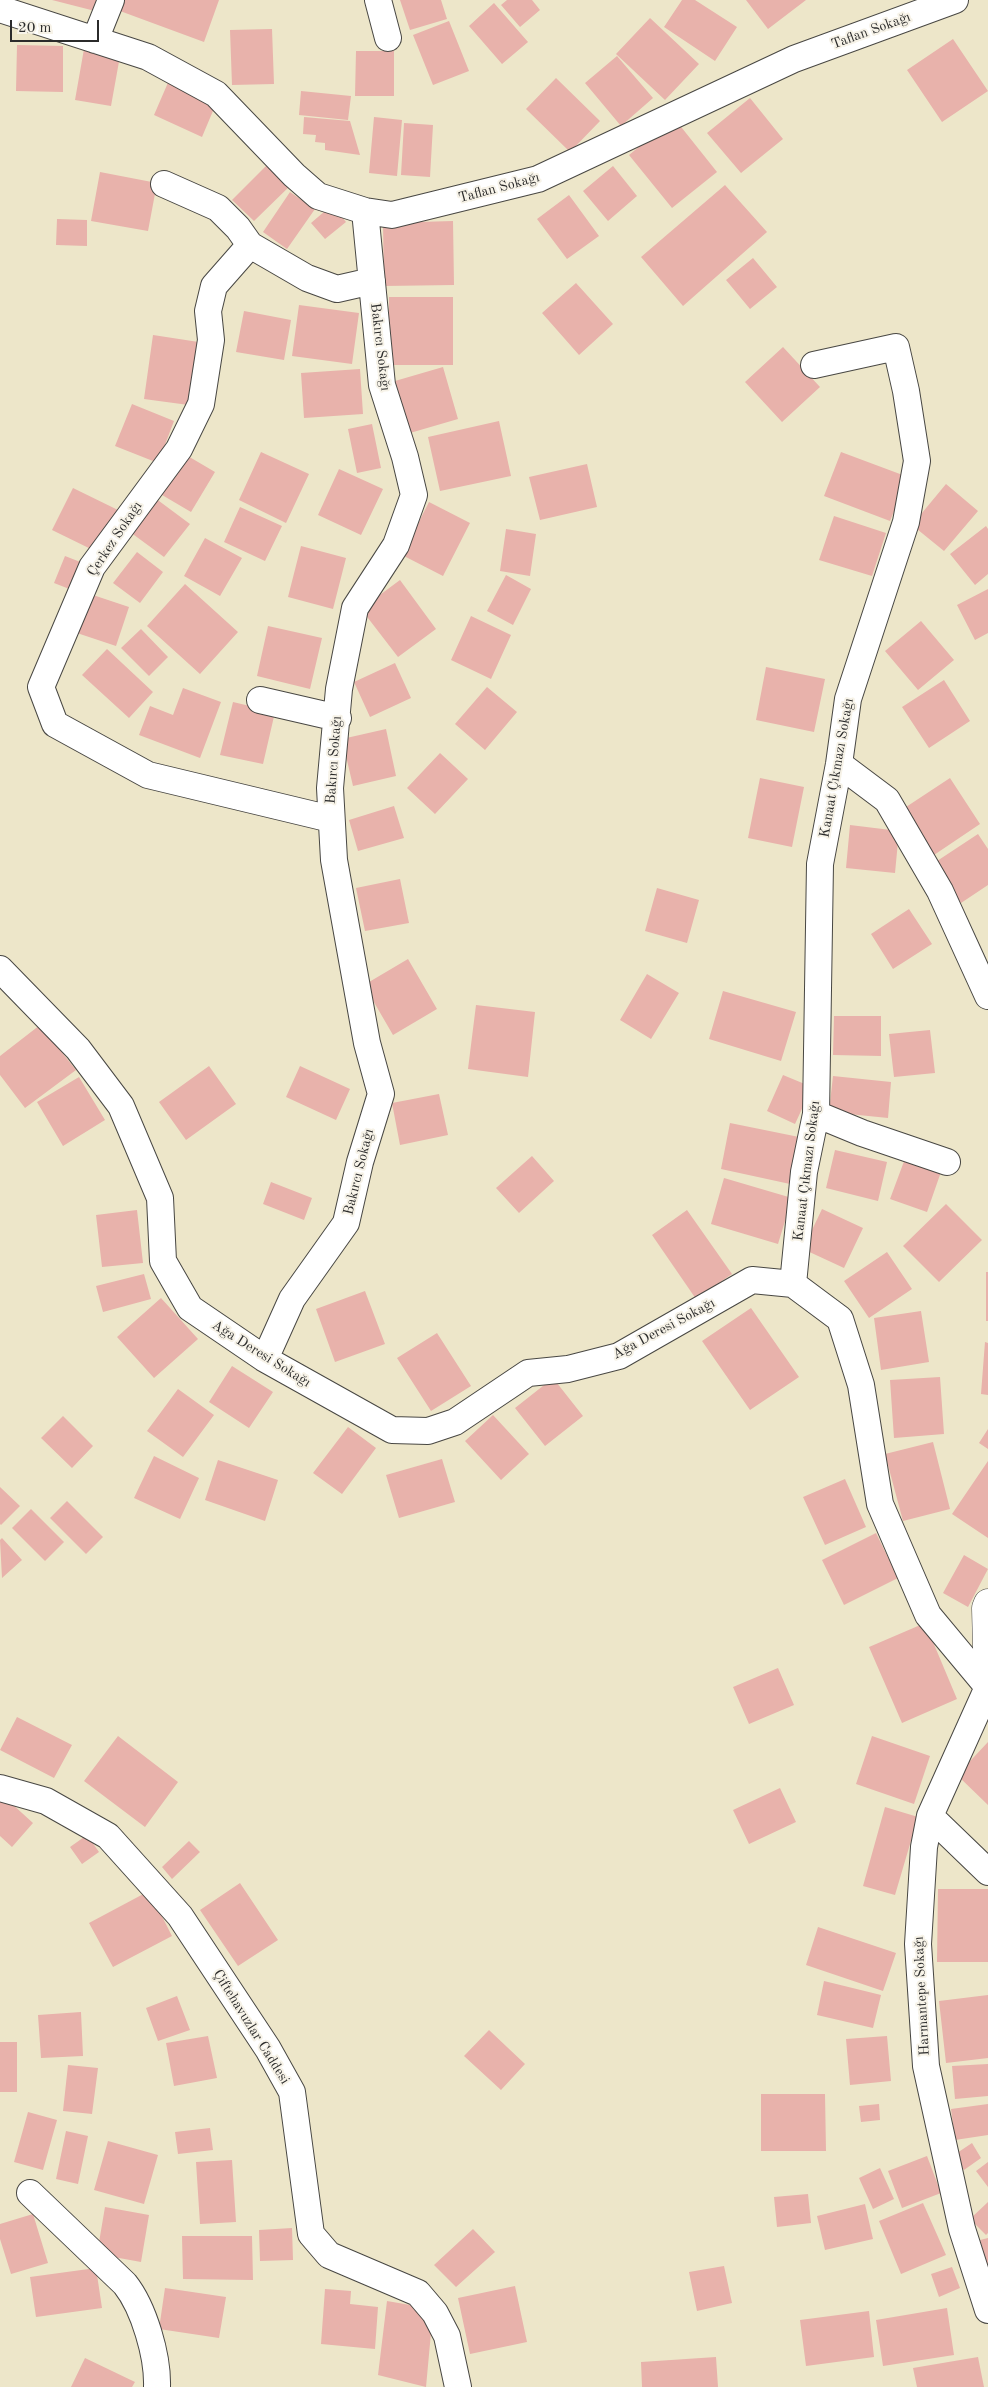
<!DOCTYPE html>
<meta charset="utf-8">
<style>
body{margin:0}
#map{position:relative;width:988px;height:2387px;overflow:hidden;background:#ede6c9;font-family:"Old Standard TT",serif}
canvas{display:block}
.scale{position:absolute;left:10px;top:20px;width:89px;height:22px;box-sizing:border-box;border:2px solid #2b2b2b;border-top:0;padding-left:6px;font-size:15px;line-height:18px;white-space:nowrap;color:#2b2b2b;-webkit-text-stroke:4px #f7f3e8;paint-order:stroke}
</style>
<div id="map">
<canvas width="988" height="2387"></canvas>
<div class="scale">20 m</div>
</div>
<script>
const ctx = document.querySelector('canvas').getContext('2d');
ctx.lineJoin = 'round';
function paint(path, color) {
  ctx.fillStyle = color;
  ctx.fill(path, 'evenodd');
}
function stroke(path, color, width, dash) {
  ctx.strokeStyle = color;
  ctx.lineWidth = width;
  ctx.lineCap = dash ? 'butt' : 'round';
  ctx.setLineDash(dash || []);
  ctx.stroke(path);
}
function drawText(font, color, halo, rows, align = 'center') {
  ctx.font = font + ' "Old Standard TT",serif';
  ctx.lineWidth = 4;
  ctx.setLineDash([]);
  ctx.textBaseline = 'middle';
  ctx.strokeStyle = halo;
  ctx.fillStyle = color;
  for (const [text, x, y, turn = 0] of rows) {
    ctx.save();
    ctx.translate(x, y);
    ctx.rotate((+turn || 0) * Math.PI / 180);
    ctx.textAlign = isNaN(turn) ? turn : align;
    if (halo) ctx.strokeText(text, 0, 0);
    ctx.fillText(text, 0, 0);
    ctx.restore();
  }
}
const building = new Path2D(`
 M 52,0 L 97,0 L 95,11 Z
 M 124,0 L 219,0 L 204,42 L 120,11 Z
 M 400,0 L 441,0 L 447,19 L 410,30 Z
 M 507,0 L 532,0 L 540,10 L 520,27 L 501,5 Z
 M 682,0 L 695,0 L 737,27 L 715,61 L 664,27 Z
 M 746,0 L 806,0 L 768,29 Z
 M 494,3 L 528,42 L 502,64 L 469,26 Z
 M 650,18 L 699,64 L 665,100 L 616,54 Z
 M 449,21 L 469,71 L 433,85 L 413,35 Z
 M 272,29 L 274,84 L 232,85 L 230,30 Z
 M 953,39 L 988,91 L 942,122 L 907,70 Z
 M 17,45 L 63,46 L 63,92 L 16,91 Z
 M 84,49 L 120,56 L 111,106 L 75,100 Z
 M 356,51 L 394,51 L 394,96 L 355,96 Z
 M 617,56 L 653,98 L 621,126 L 585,83 Z
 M 170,78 L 218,99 L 202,137 L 154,115 Z
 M 556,78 L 600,121 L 570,152 L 526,109 Z
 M 301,91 L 351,96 L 348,120 L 299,115 Z
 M 750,98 L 783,139 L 741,173 L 707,133 Z
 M 304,117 L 350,121 L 360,155 L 325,150 L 325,143 L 315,142 L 316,135 L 303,134 Z
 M 374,117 L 402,120 L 397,176 L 369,173 Z
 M 674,118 L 717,172 L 672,208 L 629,155 Z
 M 404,123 L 433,125 L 430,177 L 401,175 Z
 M 271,161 L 293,183 L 254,221 L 232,200 Z
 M 613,166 L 637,196 L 608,221 L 583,191 Z
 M 100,172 L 157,183 L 148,231 L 91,221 Z
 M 725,185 L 767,232 L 683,306 L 641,257 Z
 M 290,192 L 315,209 L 287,249 L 263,232 Z
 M 569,195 L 599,236 L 567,259 L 537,219 Z
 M 332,205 L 346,222 L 325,239 L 311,223 Z
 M 57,219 L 87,220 L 87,246 L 56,245 Z
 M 453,221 L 454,285 L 384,286 L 383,223 Z
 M 753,258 L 777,287 L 750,309 L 726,280 Z
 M 576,283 L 613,324 L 579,355 L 542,313 Z
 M 389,297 L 453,297 L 453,365 L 389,365 Z
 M 299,305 L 359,313 L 352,364 L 292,356 Z
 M 244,311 L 291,320 L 284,360 L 236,352 Z
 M 153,335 L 205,343 L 196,406 L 144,399 Z
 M 783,347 L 820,387 L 782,422 L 745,382 Z
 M 443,367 L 458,419 L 410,433 L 395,381 Z
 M 360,369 L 363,414 L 304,418 L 301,373 Z
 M 132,404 L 174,421 L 158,463 L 115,446 Z
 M 499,421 L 511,476 L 440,491 L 428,437 Z
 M 372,424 L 381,468 L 357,473 L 348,429 Z
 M 181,452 L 215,472 L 191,512 L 157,492 Z
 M 261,452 L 309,474 L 286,523 L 239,500 Z
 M 841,452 L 908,477 L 890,521 L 824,496 Z
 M 587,464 L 597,507 L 540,520 L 529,477 Z
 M 339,469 L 383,489 L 361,535 L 318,515 Z
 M 946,484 L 978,511 L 944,551 L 912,525 Z
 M 73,488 L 120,511 L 99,553 L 52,530 Z
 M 155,498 L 190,524 L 164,557 L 130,532 Z
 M 429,502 L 470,523 L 443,576 L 402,555 Z
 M 240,507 L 282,526 L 265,561 L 224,542 Z
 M 834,516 L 886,533 L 872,576 L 819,560 Z
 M 986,526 L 988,529 L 988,574 L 975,585 L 950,554 Z
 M 506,529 L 536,534 L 530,576 L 500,571 Z
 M 205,538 L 242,558 L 220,596 L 184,576 Z
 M 301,546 L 346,558 L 333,609 L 288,597 Z
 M 137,552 L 163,572 L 140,603 L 113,583 Z
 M 65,556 L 88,565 L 77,592 L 54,583 Z
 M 506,575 L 531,589 L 513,625 L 487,611 Z
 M 400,580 L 436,629 L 398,657 L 361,609 Z
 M 185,584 L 238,632 L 200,674 L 147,626 Z
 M 988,589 L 988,633 L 975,640 L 957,605 Z
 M 87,593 L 129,607 L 116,646 L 74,632 Z
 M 471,616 L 511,635 L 491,679 L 451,660 Z
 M 921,621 L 954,660 L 918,690 L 885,651 Z
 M 268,626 L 322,638 L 310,689 L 257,676 Z
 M 141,629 L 168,657 L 149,676 L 121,648 Z
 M 107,649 L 153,692 L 129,718 L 82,675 Z
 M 395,663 L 411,698 L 370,717 L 354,682 Z
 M 766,667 L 825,679 L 814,732 L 756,720 Z
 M 944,680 L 970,721 L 929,748 L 902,707 Z
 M 487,687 L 517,712 L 485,750 L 455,724 Z
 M 183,688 L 221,702 L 200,758 L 139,735 L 150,706 L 173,715 Z
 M 233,702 L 275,712 L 263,764 L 220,755 Z
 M 386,729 L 396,776 L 353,786 L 342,739 Z
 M 440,753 L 468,779 L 435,814 L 407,788 Z
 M 760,778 L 804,787 L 792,847 L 748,838 Z
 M 950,778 L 980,824 L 934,855 L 903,809 Z
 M 394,806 L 404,838 L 358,851 L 349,820 Z
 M 850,825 L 899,831 L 895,873 L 846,868 Z
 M 978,834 L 988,849 L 988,885 L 961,903 L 934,863 Z
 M 400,879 L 409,923 L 365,931 L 356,888 Z
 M 657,888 L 699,900 L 687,943 L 645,931 Z
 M 909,909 L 932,944 L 893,969 L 871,934 Z
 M 408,959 L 437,1009 L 393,1035 L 364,985 Z
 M 647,974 L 679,993 L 651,1039 L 620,1020 Z
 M 723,991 L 796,1012 L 781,1061 L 709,1039 Z
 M 476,1005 L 535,1012 L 528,1077 L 468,1069 Z
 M 834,1016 L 881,1016 L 881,1056 L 833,1055 Z
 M 40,1025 L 76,1070 L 25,1108 L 0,1075 L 0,1056 Z
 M 930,1030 L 935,1073 L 894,1077 L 889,1034 Z
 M 209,1066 L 236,1104 L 186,1140 L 159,1102 Z
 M 300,1066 L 350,1089 L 336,1120 L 286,1097 Z
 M 783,1075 L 812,1087 L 795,1124 L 767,1111 Z
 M 833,1076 L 891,1082 L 888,1118 L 829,1112 Z
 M 79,1077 L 105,1120 L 63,1146 L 37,1102 Z
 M 439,1094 L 448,1135 L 400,1145 L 392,1103 Z
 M 730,1123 L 799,1137 L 790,1184 L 721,1169 Z
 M 835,1150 L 887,1162 L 878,1201 L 826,1188 Z
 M 532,1156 L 554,1181 L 519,1213 L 496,1188 Z
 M 906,1156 L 942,1169 L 927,1212 L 890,1199 Z
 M 724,1178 L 792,1198 L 778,1244 L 711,1224 Z
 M 271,1182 L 312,1198 L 304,1220 L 263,1204 Z
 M 946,1204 L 982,1240 L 939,1282 L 903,1246 Z
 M 822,1209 L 863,1228 L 844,1268 L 803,1249 Z
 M 137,1210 L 143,1263 L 102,1267 L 96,1215 Z
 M 687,1210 L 732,1274 L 696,1299 L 652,1235 Z
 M 887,1252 L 912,1289 L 869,1318 L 844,1281 Z
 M 986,1272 L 988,1272 L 988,1321 L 986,1321 Z
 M 144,1274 L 151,1299 L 103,1312 L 96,1286 Z
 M 365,1291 L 385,1344 L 335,1362 L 316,1309 Z
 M 161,1298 L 198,1339 L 154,1378 L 117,1337 Z
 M 751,1308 L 799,1377 L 750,1410 L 702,1341 Z
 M 921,1311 L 929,1362 L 881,1370 L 874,1318 Z
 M 437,1333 L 471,1386 L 431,1411 L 397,1358 Z
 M 985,1342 L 988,1343 L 988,1395 L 981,1394 Z
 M 232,1366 L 273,1392 L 249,1428 L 209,1402 Z
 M 940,1377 L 944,1434 L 894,1438 L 890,1380 Z
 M 553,1378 L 583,1416 L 545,1446 L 515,1408 Z
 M 178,1389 L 214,1415 L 183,1457 L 147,1431 Z
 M 493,1415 L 529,1454 L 501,1480 L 465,1441 Z
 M 63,1416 L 93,1446 L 72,1468 L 41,1438 Z
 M 348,1427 L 376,1448 L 342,1494 L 313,1473 Z
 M 988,1429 L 988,1449 L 979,1443 Z
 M 933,1442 L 950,1509 L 903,1521 L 885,1454 Z
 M 154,1456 L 199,1478 L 180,1519 L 134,1498 Z
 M 442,1459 L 455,1502 L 399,1518 L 386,1475 Z
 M 218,1460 L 278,1480 L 265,1521 L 205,1500 Z
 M 988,1461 L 988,1538 L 952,1514 Z
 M 845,1479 L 866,1527 L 825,1545 L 803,1497 Z
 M 0,1487 L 20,1506 L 1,1525 L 0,1524 Z
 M 67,1501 L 103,1537 L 86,1554 L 50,1518 Z
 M 31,1509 L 64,1542 L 45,1561 L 12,1528 Z
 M 876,1533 L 898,1578 L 844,1605 L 822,1560 Z
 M 2,1538 L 22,1560 L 2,1578 L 0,1540 Z
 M 964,1555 L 988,1569 L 968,1607 L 943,1593 Z
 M 925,1623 L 957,1699 L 902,1723 L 869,1647 Z
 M 778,1668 L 794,1705 L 749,1724 L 733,1687 Z
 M 17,1717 L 72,1745 L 54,1778 L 0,1750 Z
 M 118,1736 L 178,1782 L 145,1827 L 84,1781 Z
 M 872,1736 L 930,1756 L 914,1804 L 856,1784 Z
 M 988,1742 L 988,1805 L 957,1775 Z
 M 780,1788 L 796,1822 L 749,1844 L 733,1810 Z
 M 0,1793 L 33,1823 L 12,1847 L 0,1836 Z
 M 885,1807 L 918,1817 L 895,1895 L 863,1886 Z
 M 87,1835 L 99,1852 L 82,1864 L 70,1847 Z
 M 189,1841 L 200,1852 L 172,1879 L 162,1867 Z
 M 240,1883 L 278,1940 L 238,1966 L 200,1910 Z
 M 938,1889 L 988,1889 L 988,1962 L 937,1962 Z
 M 149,1891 L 172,1936 L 113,1967 L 89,1923 Z
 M 818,1927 L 896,1953 L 883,1991 L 806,1965 Z
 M 824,1981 L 881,1995 L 873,2028 L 817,2015 Z
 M 988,1995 L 988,2058 L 946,2063 L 939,2001 Z
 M 177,1996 L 190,2030 L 158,2041 L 146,2008 Z
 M 81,2012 L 83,2056 L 41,2058 L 38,2015 Z
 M 489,2030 L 525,2064 L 501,2090 L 464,2056 Z
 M 208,2036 L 217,2078 L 174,2086 L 166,2043 Z
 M 887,2036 L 891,2081 L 850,2085 L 846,2039 Z
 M 0,2042 L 17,2042 L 17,2092 L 0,2092 Z
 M 988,2064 L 988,2096 L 955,2099 L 952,2066 Z
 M 68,2065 L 98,2068 L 92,2114 L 63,2111 Z
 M 761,2094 L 825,2094 L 826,2151 L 761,2151 Z
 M 879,2104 L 880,2120 L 861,2122 L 859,2106 Z
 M 988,2104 L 988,2135 L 955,2140 L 951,2109 Z
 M 28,2112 L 57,2120 L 43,2170 L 14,2162 Z
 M 210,2128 L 213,2150 L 178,2154 L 175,2132 Z
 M 66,2131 L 88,2136 L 78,2184 L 56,2179 Z
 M 108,2141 L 158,2155 L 144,2204 L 94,2190 Z
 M 972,2143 L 981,2158 L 964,2170 L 954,2155 Z
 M 927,2156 L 941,2193 L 902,2208 L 888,2171 Z
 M 232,2160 L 236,2222 L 200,2224 L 196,2162 Z
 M 988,2162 L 988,2187 L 976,2171 Z
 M 880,2168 L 894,2199 L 873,2209 L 859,2178 Z
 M 808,2194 L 811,2223 L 777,2227 L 774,2197 Z
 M 988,2202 L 988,2233 L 986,2235 L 970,2219 Z
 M 923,2203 L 946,2255 L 901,2274 L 879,2221 Z
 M 865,2204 L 873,2239 L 825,2250 L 817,2216 Z
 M 105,2207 L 149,2215 L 141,2262 L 97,2254 Z
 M 33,2214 L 48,2263 L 11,2274 L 0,2239 L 0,2224 Z
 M 292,2228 L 293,2260 L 260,2261 L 259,2230 Z
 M 473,2229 L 495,2252 L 456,2287 L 434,2265 Z
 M 182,2236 L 252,2236 L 253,2280 L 183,2279 Z
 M 988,2238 L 988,2271 L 987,2272 L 980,2240 Z
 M 724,2266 L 732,2303 L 697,2311 L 689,2272 Z
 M 952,2267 L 960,2288 L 939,2297 L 931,2274 Z
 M 96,2268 L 102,2308 L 36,2317 L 30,2277 Z
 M 515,2286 L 527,2342 L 470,2354 L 458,2298 Z
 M 165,2288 L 226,2297 L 219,2338 L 159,2329 Z
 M 325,2289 L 351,2291 L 350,2304 L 378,2307 L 375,2349 L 321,2344 Z
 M 387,2301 L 416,2306 L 432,2322 L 426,2387 L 378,2375 Z
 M 947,2308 L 954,2355 L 883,2366 L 876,2320 Z
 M 869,2311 L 874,2357 L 806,2366 L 800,2320 Z
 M 716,2357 L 718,2387 L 642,2387 L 641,2362 Z
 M 978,2357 L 984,2387 L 917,2387 L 913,2368 Z
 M 85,2358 L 135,2382 L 132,2387 L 71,2387 Z`);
const minor = new Path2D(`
 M 378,0 L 388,38
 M 0,9 L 148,57 L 216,94 L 294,175 L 318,196 L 365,211 L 392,215 L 538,179 L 794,59 L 955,0
 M 95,40 L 111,0
 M 164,184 L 218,208 L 238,228 L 250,245
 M 260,700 L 338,718
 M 839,764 L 887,800 L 940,891 L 988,996
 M 331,819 L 148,775 L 55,724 L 41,687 L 92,567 L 179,449 L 201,404 L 211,340 L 208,311 L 214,286 L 250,245 L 307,278 L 337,289 L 372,281
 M 0,969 L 78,1049 L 121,1106 L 160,1198 L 163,1261 L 190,1308 L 265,1359 L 392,1430 L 428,1431 L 455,1422 L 528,1373 L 568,1369 L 619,1356 L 752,1280 L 793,1284 L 840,1319 L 861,1385 L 880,1504 L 928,1615 L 988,1687
 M 816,1114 L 862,1133 L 947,1162
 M 793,1284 L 804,1172 L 816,1114 L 820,864 L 839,764 L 848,699 L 906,522 L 917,461 L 906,391 L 896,347 L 814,365
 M 265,1359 L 292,1299 L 346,1223 L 360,1162 L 381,1094 L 367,1043 L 334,860 L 330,788 L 339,689 L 355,608 L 396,545 L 414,495 L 405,457 L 382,385 L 365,211
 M 988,1687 L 930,1816 L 924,1847 L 918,1944 L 926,2066 L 962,2229 L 988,2310
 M 0,1788 L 46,1801 L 108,1836 L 180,1916 L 268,2049 L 292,2092 L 311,2234 L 329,2255 L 418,2293 L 435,2313 L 447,2336 L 458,2387
 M 930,1816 L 988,1872
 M 30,2193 L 125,2284 C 144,2308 158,2356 157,2387`);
const tertiary = new Path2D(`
 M 988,1687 L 986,1608 L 988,1603`);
const streetNames = [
 ["Taflan Sokağı",871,31,-20],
 ["Taflan Sokağı",499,188,-15],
 ["Bakırcı Sokağı",380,347,83],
 ["Çerkez Sokağı",115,539,-56],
 ["Bakırcı Sokağı",334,760,-86],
 ["Kanaat Çıkmazı Sokağı",837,768,-80],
 ["Kanaat Çıkmazı Sokağı",807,1171,-83],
 ["Bakırcı Sokağı",359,1172,-76],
 ["Ağa Deresi Sokağı",664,1329,-28],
 ["Ağa Deresi Sokağı",261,1354,32],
 ["Harmantepe Sokağı",922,1996,-93],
 ["Çiftehavuzlar Caddesi",251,2027,58]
];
paint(building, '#e8b2ab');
stroke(minor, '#484743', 28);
stroke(tertiary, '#484743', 29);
stroke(minor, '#fff', 26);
stroke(tertiary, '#fff', 28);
drawText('14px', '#2b2b2b', '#f7f3e8', streetNames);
</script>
